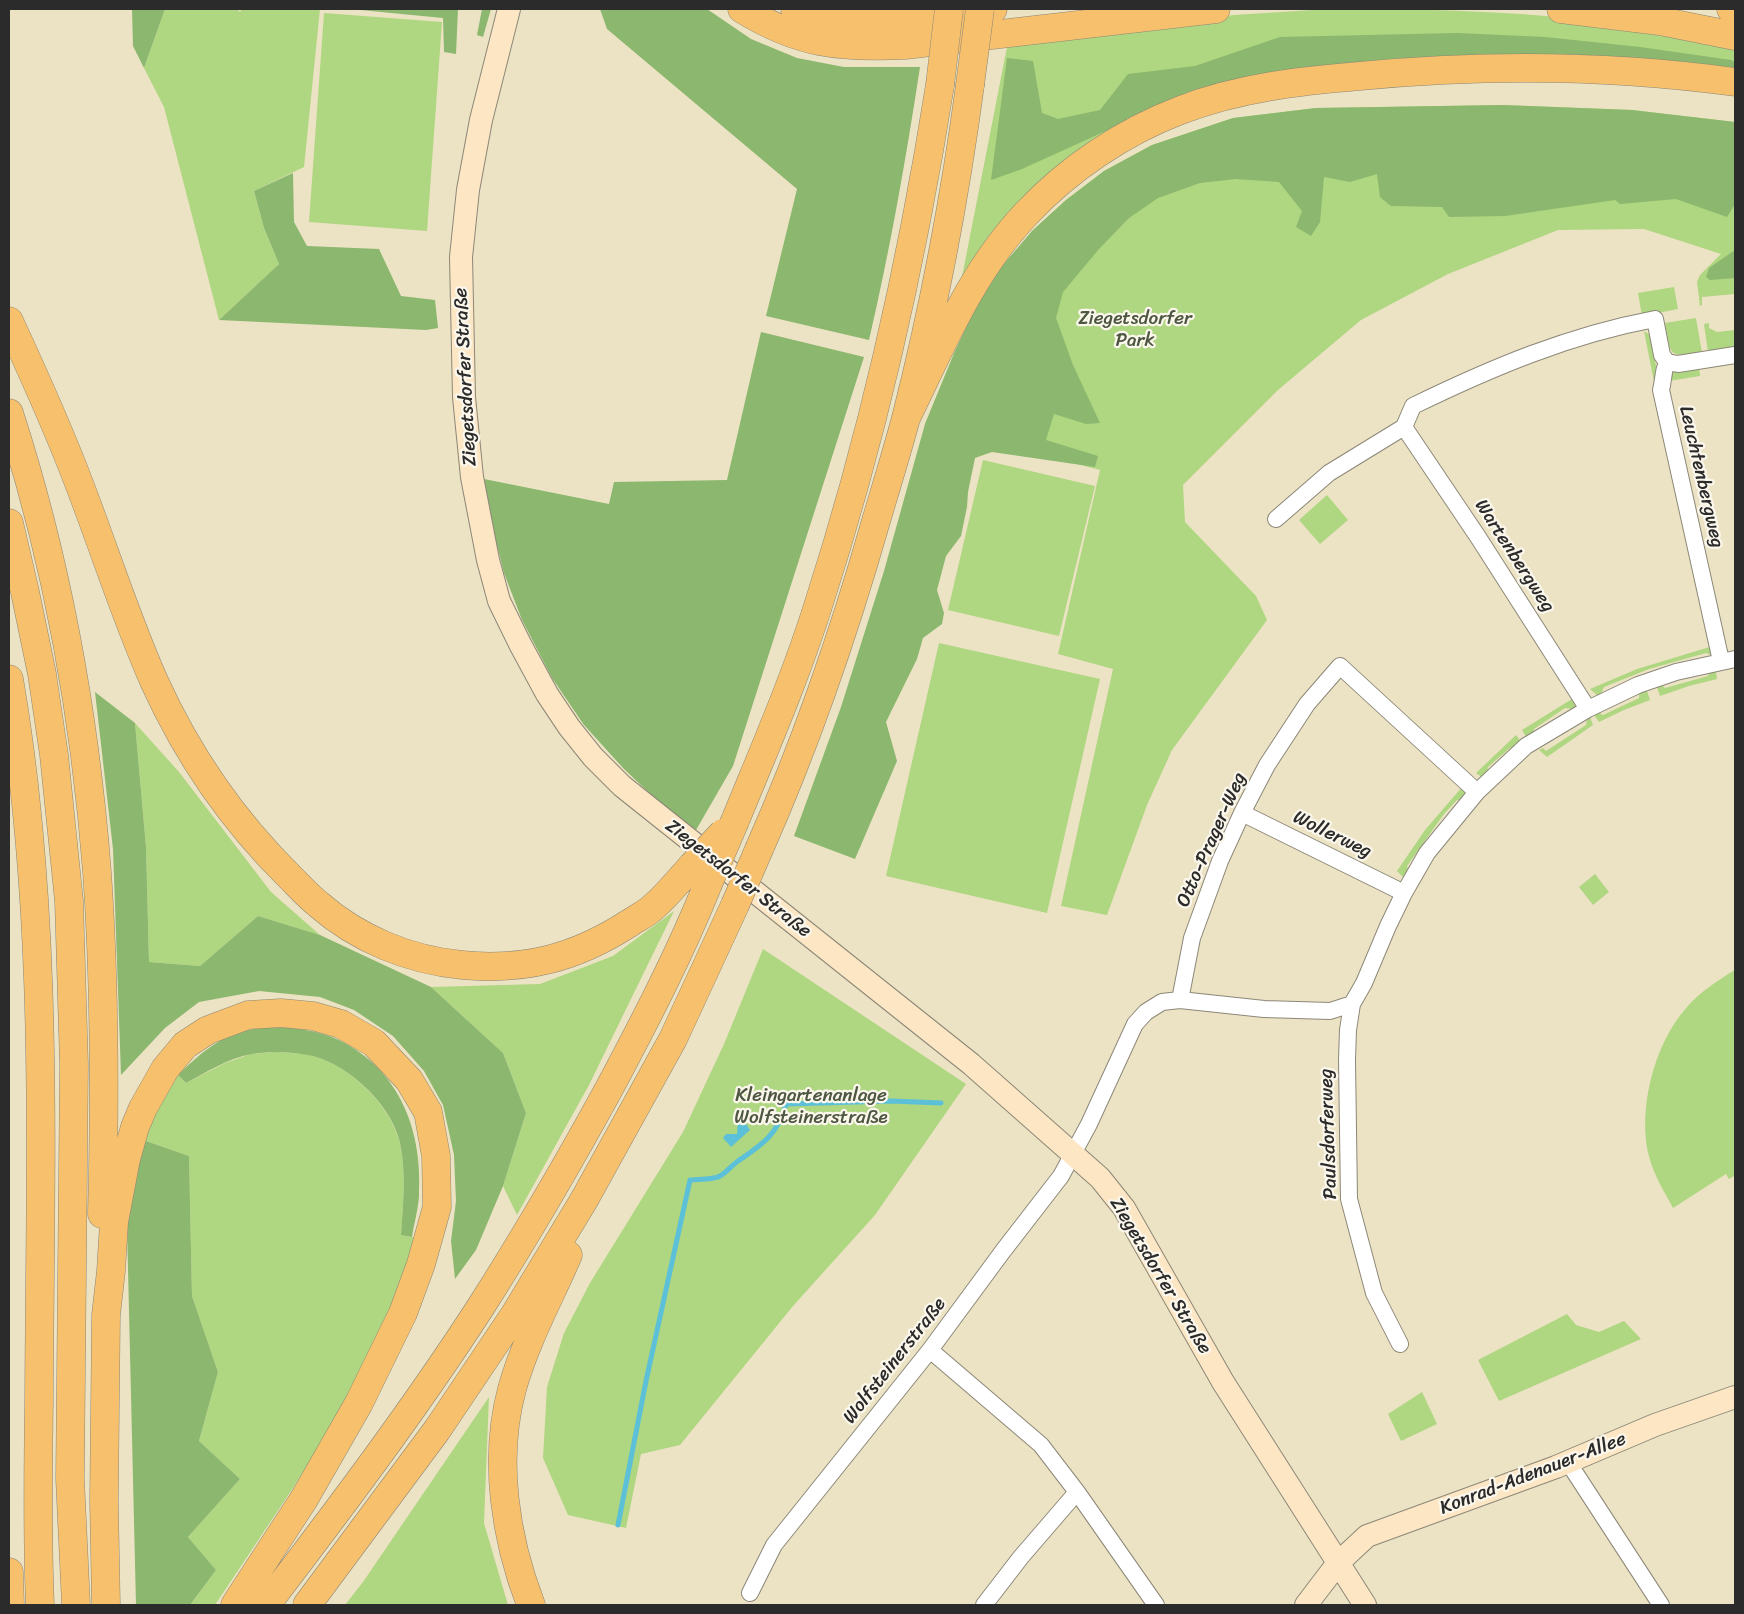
<!DOCTYPE html>
<meta charset="utf-8">
<style>
body{margin:0}
#map{position:relative;width:1744px;height:1614px;overflow:hidden;background:#ece3c4;font-family:Sriracha,sans-serif}
canvas{display:block}
.frame{position:absolute;inset:0;border:10px solid #2b2b2b;pointer-events:none}
</style>
<div id="map">
<canvas width="1744" height="1614"></canvas>
<div class="frame"></div>
</div>
<script>
const ctx = document.querySelector('canvas').getContext('2d');
ctx.lineJoin = 'round';
function paint(path, color) {
  ctx.fillStyle = color;
  ctx.fill(path, 'evenodd');
}
function stroke(path, color, width, dash) {
  ctx.strokeStyle = color;
  ctx.lineWidth = width;
  ctx.lineCap = dash ? 'butt' : 'round';
  ctx.setLineDash(dash || []);
  ctx.stroke(path);
}
function drawText(font, color, halo, rows, align = 'center') {
  ctx.font = font + ' Sriracha,sans-serif';
  ctx.lineWidth = 4.5;
  ctx.setLineDash([]);
  ctx.textBaseline = 'middle';
  ctx.strokeStyle = halo;
  ctx.fillStyle = color;
  for (const [text, x, y, turn = 0] of rows) {
    ctx.save();
    ctx.translate(x, y);
    ctx.rotate((+turn || 0) * Math.PI / 180);
    ctx.textAlign = isNaN(turn) ? turn : align;
    if (halo) ctx.strokeText(text, 0, 0);
    ctx.fillText(text, 0, 0);
    ctx.restore();
  }
}
const green = new Path2D(`
 M 165,9 L 237,9 L 240,12 L 242,9 L 320,9 L 304,167 L 254,191 L 264,228 L 279,264 L 219,320 L 164,107 L 144,68 Z
 M 1328,9 C 1414,9 1500,10 1586,20 C 1636,26 1686,37 1735,46 L 1735,73 L 1654,65 L 1163,105 L 961,282 L 1008,42 L 1234,15 Z
 M 324,13 L 442,22 L 427,231 L 309,222 Z
 M 1503,105 L 1632,110 L 1735,122 L 1735,294 L 1702,297 L 1702,305 L 1700,306 L 1697,282 L 1700,275 L 1721,254 L 1644,229 L 1558,230 L 1448,274 L 1361,320 L 1278,390 L 1183,485 L 1185,522 L 1256,596 L 1267,620 L 1172,750 L 1147,805 L 1107,915 L 1061,906 L 1113,669 L 1058,654 L 1100,470 L 925,424 L 955,351 L 1032,231 L 1066,200 L 1104,171 L 1152,145 L 1233,118 L 1316,108 Z
 M 1674,287 L 1678,309 L 1642,316 L 1638,293 Z
 M 1696,318 L 1702,353 C 1667,358 1671,355 1665,323 Z
 M 1709,323 L 1709,328 L 1717,332 L 1735,330 L 1735,348 L 1708,352 L 1704,324 Z
 M 1644,331 L 1650,335 L 1659,381 L 1655,387 Z
 M 1699,366 L 1700,376 L 1669,381 L 1672,370 Z
 M 983,460 L 1095,486 L 1059,636 L 948,610 Z
 M 1327,495 L 1348,520 L 1320,544 L 1299,520 Z
 M 939,643 L 1100,679 L 1047,913 L 886,876 Z
 M 1713,646 L 1713,656 L 1706,653 L 1649,669 L 1604,687 L 1601,694 L 1598,696 L 1590,689 L 1637,669 Z
 M 1710,672 L 1716,672 L 1717,679 L 1689,686 L 1660,696 L 1657,687 L 1662,685 L 1665,688 L 1708,676 Z
 M 1647,691 L 1650,700 L 1624,710 L 1599,722 L 1594,715 L 1598,712 L 1603,715 L 1639,698 L 1639,693 Z
 M 1572,699 L 1576,707 L 1572,709 L 1565,708 L 1534,729 L 1534,735 L 1528,740 L 1522,730 Z
 M 1590,717 L 1593,725 L 1547,757 L 1539,750 L 1543,748 L 1546,751 L 1586,725 L 1587,719 Z
 M 135,723 L 179,772 L 271,892 L 320,935 L 258,916 L 200,966 L 149,962 L 146,847 Z
 M 1516,735 L 1522,743 L 1516,748 L 1510,748 L 1488,767 L 1487,774 L 1483,778 L 1476,773 Z
 M 1463,786 L 1466,795 L 1462,801 L 1457,800 L 1444,814 L 1407,866 L 1410,873 L 1406,880 L 1397,871 L 1425,830 Z
 M 1595,874 L 1609,892 L 1593,905 L 1579,887 Z
 M 674,911 L 589,1085 L 517,1215 L 503,1186 L 526,1113 L 503,1053 L 431,987 L 540,984 L 613,956 Z
 M 763,949 L 966,1084 L 875,1215 L 793,1306 L 680,1445 L 641,1454 L 626,1528 L 568,1515 L 543,1458 L 547,1387 L 564,1333 L 590,1283 L 683,1132 L 724,1044 Z
 M 1735,970 L 1735,1178 L 1734,1176 L 1729,1179 L 1726,1174 L 1673,1208 C 1665,1193 1655,1177 1650,1160 C 1636,1113 1654,1043 1687,1007 C 1700,992 1718,980 1735,970 Z
 M 275,1052 C 287,1053 301,1053 313,1056 C 351,1066 394,1108 401,1148 C 406,1177 403,1206 401,1235 L 417,1238 L 403,1283 L 341,1410 L 293,1488 L 215,1605 L 190,1605 L 216,1570 L 188,1537 L 240,1479 L 199,1441 L 218,1372 L 192,1296 L 189,1156 L 143,1140 L 161,1097 L 178,1075 L 186,1083 L 225,1063 L 251,1054 Z
 M 1567,1314 L 1576,1325 L 1599,1332 L 1624,1321 L 1641,1339 L 1499,1401 L 1478,1360 Z
 M 1422,1392 L 1437,1424 L 1401,1441 L 1388,1414 Z
 M 489,1397 L 484,1523 L 508,1605 L 345,1605 L 363,1582 Z`);
const forest = new Path2D(`
 M 132,9 L 165,9 L 144,68 L 133,46 Z
 M 350,9 L 458,9 L 456,54 L 444,52 L 443,18 Z
 M 482,9 L 491,9 L 483,37 L 477,35 Z
 M 600,9 L 707,9 L 751,39 L 797,58 L 844,67 L 920,67 C 906,159 890,250 869,340 L 766,316 L 797,189 L 607,29 Z
 M 1457,33 L 1545,37 L 1640,47 L 1731,60 L 1735,62 L 1735,73 L 1654,65 L 1163,105 L 1022,169 L 991,180 L 1007,58 L 1033,61 L 1042,113 L 1058,119 L 1100,110 L 1128,74 L 1195,66 L 1280,37 Z
 M 1503,105 L 1632,110 L 1735,122 L 1735,204 L 1727,217 L 1676,199 L 1620,204 L 1615,200 L 1505,216 L 1449,217 L 1442,207 L 1391,206 L 1380,197 L 1377,174 L 1350,182 L 1324,177 L 1320,222 L 1311,236 L 1296,227 L 1302,211 L 1279,182 L 1236,179 L 1200,183 L 1158,198 L 1129,218 L 1099,249 L 1063,292 L 1056,318 L 1073,365 L 1100,423 L 1086,424 L 1054,414 L 1046,440 L 1098,456 L 1095,467 L 992,452 L 975,458 L 968,492 L 967,507 L 961,536 L 946,556 L 937,590 L 944,613 L 942,624 L 923,638 L 917,659 L 886,722 L 897,761 L 855,859 L 794,836 L 841,707 L 884,571 L 925,424 L 955,351 L 978,302 L 1002,266 L 1032,231 L 1066,200 L 1104,171 L 1152,145 L 1233,118 L 1316,108 Z
 M 293,173 L 294,222 L 307,246 L 379,249 L 401,296 L 435,300 L 438,328 L 426,330 L 219,320 L 279,264 L 264,228 L 254,191 Z
 M 1735,250 L 1735,278 L 1710,280 L 1706,277 L 1709,268 Z
 M 761,332 L 864,357 L 733,766 L 696,830 L 662,805 L 624,769 L 584,725 L 552,678 L 522,620 L 504,573 L 492,525 L 484,479 L 609,504 L 614,482 L 727,480 Z
 M 95,692 L 135,723 L 146,847 L 149,962 L 200,966 L 258,916 L 320,935 L 431,987 L 503,1053 L 526,1113 L 503,1186 L 476,1250 L 455,1279 L 451,1241 L 456,1201 L 454,1155 L 443,1105 L 424,1071 L 393,1036 L 354,1010 L 320,997 L 259,991 L 199,1002 L 165,1028 L 121,1075 L 113,849 Z
 M 284,1027 C 303,1029 322,1032 339,1040 C 400,1070 423,1131 419,1196 C 418,1210 414,1224 412,1237 L 401,1235 C 403,1206 406,1177 401,1148 C 395,1108 351,1066 313,1056 C 295,1052 269,1051 252,1054 C 228,1058 207,1072 186,1083 L 178,1075 C 200,1054 219,1036 249,1030 C 260,1027 273,1028 284,1027 Z
 M 143,1140 L 189,1156 L 192,1296 L 218,1372 L 199,1441 L 240,1479 L 188,1537 L 216,1570 L 190,1605 L 136,1605 L 127,1227 Z`);
const water = new Path2D(`
 M 743,1119 L 750,1130 L 731,1147 L 723,1138 L 726,1134 L 737,1134 L 738,1120 Z`);
const stream = new Path2D(`
 M 618,1525 L 646,1381 L 690,1180 C 698,1179 713,1180 720,1176 C 727,1172 732,1165 738,1161 C 763,1144 778,1134 786,1104 L 891,1101 L 941,1103`);
const street = new Path2D(`
 M 1667,362 C 1662,374 1664,379 1661,390 L 1721,661
 M 1404,427 L 1478,537 L 1588,709
 M 1276,519 L 1329,473 L 1404,427 L 1413,406 C 1491,368 1569,335 1655,319 L 1662,355 L 1667,362 L 1678,364 L 1735,355
 M 1242,813 L 1404,893
 M 1180,1000 L 1192,938 L 1220,861 L 1242,813 L 1267,765 L 1307,704 L 1340,666 L 1477,792
 M 1352,1004 L 1348,1030 L 1347,1060 L 1349,1199 L 1374,1293 L 1400,1344
 M 930,1350 L 1041,1445 L 1077,1492 L 1156,1605
 M 1568,1462 L 1661,1605
 M 750,1593 L 774,1545 L 930,1350 L 1003,1251 L 1061,1176 L 1089,1124 L 1135,1024 L 1146,1012 L 1162,1002 L 1180,1000 L 1264,1009 L 1330,1011 L 1352,1004 L 1364,983 L 1388,926 L 1404,893 L 1427,853 L 1477,792 L 1526,746 L 1588,709 L 1638,685 L 1676,672 L 1735,659
 M 984,1605 L 1021,1557 L 1077,1492`);
const secondary = new Path2D(`
 M 509,9 L 481,120 L 468,190 L 461,257 L 464,397 L 472,477 L 488,560 L 499,601 L 520,644 L 547,694 L 569,727 L 593,757 L 622,786 L 971,1064 L 1100,1178 L 1124,1208 L 1223,1382 L 1365,1605
 M 1306,1605 L 1338,1563 L 1367,1536 L 1556,1467 L 1655,1425 L 1735,1397`);
const highway = new Path2D(`
 M 742,9 C 799,44 839,48 905,45 L 1216,9
 M 795,9 C 853,34 932,16 993,9
 M 1561,9 L 1660,21 L 1735,36
 M 1731,9 L 1735,10
 M 9,321 C 34,375 59,430 80,486 C 105,551 126,618 154,681 C 187,754 233,821 290,877 C 299,886 308,896 318,904 C 358,939 409,960 462,965 C 525,971 575,958 628,924 C 635,919 644,915 651,909 C 666,897 679,880 692,866
 M 9,413 C 57,561 85,717 97,872 C 105,985 105,1100 102,1214
 M 906,418 C 941,347 971,272 1026,214 C 1068,169 1123,132 1181,110 C 1238,88 1299,81 1360,76 C 1485,64 1611,65 1735,82
 M 9,523 L 25,592 L 42,674 L 54,755 L 69,901 L 74,1065 L 70,1479 L 76,1605
 M 9,679 C 50,917 40,1160 39,1400 C 38,1468 37,1537 40,1605
 M 735,821 C 764,750 795,679 818,606 C 873,436 912,262 940,85
 M 760,847 C 807,741 844,633 876,521 C 886,487 897,452 906,418 C 934,308 955,197 970,85
 M 9,1572 L 10,1605
 M 106,1605 L 104,1501 L 106,1315 L 111,1271 L 114,1222 L 126,1159 L 135,1127 L 143,1108 L 165,1069 L 185,1045 L 208,1030 L 248,1015 L 281,1013 L 313,1016 L 341,1024 L 374,1043 L 409,1080 L 428,1112 L 436,1156 L 437,1207 L 421,1264 L 403,1313 L 359,1403 L 304,1499 L 235,1605
 M 266,1605 C 340,1508 414,1410 480,1308 C 526,1236 569,1162 610,1087 C 645,1021 680,954 708,884
 M 307,1605 L 437,1430 L 515,1314 L 584,1200 L 673,1039 L 735,905
 M 531,1605 C 505,1538 493,1459 512,1389 C 525,1342 549,1299 568,1255`);
const highwayBridge = new Path2D(`
 M 940,85 L 949,9
 M 970,85 L 980,9
 M 692,866 L 723,833
 M 708,884 L 735,821
 M 735,905 L 760,847`);
const parkNames = [
 ["Ziegetsdorfer",1135,319],
 ["Park",1135,341],
 ["Kleingartenanlage",811,1096],
 ["Wolfsteinerstraße",811,1118]
];
const streetNames = [
 ["Ziegetsdorfer Straße",466,377,-93],
 ["Leuchtenbergweg",1701,477,77],
 ["Wartenbergweg",1514,556,57],
 ["Wollerweg",1332,835,26],
 ["Otto-Prager-Weg",1212,840,-66],
 ["Ziegetsdorfer Straße",738,879,38],
 ["Paulsdorferweg",1329,1134,-92],
 ["Ziegetsdorfer Straße",1160,1276,59],
 ["Wolfsteinerstraße",895,1361,-52],
 ["Konrad-Adenauer-Allee",1533,1474,-21]
];
paint(green, '#afd680');
paint(forest, '#8bb76e');
paint(water, '#5bc0d8');
stroke(stream, '#5bc0d8', 5);
stroke(street, '#8c8778', 18);
stroke(secondary, '#8c8778', 24);
stroke(highway, '#8c8778', 29);
stroke(street, '#fff', 16);
stroke(secondary, '#fce6c4', 22);
stroke(highway, '#f7c06c', 28);
stroke(highwayBridge, '#8c8778', 29, []);
stroke(highwayBridge, '#f7c06c', 28);
drawText('19px', '#4c5640', '#fbf7ec', parkNames);
drawText('19px', '#2b2b2b', '#fbf7ec', streetNames);
</script>
